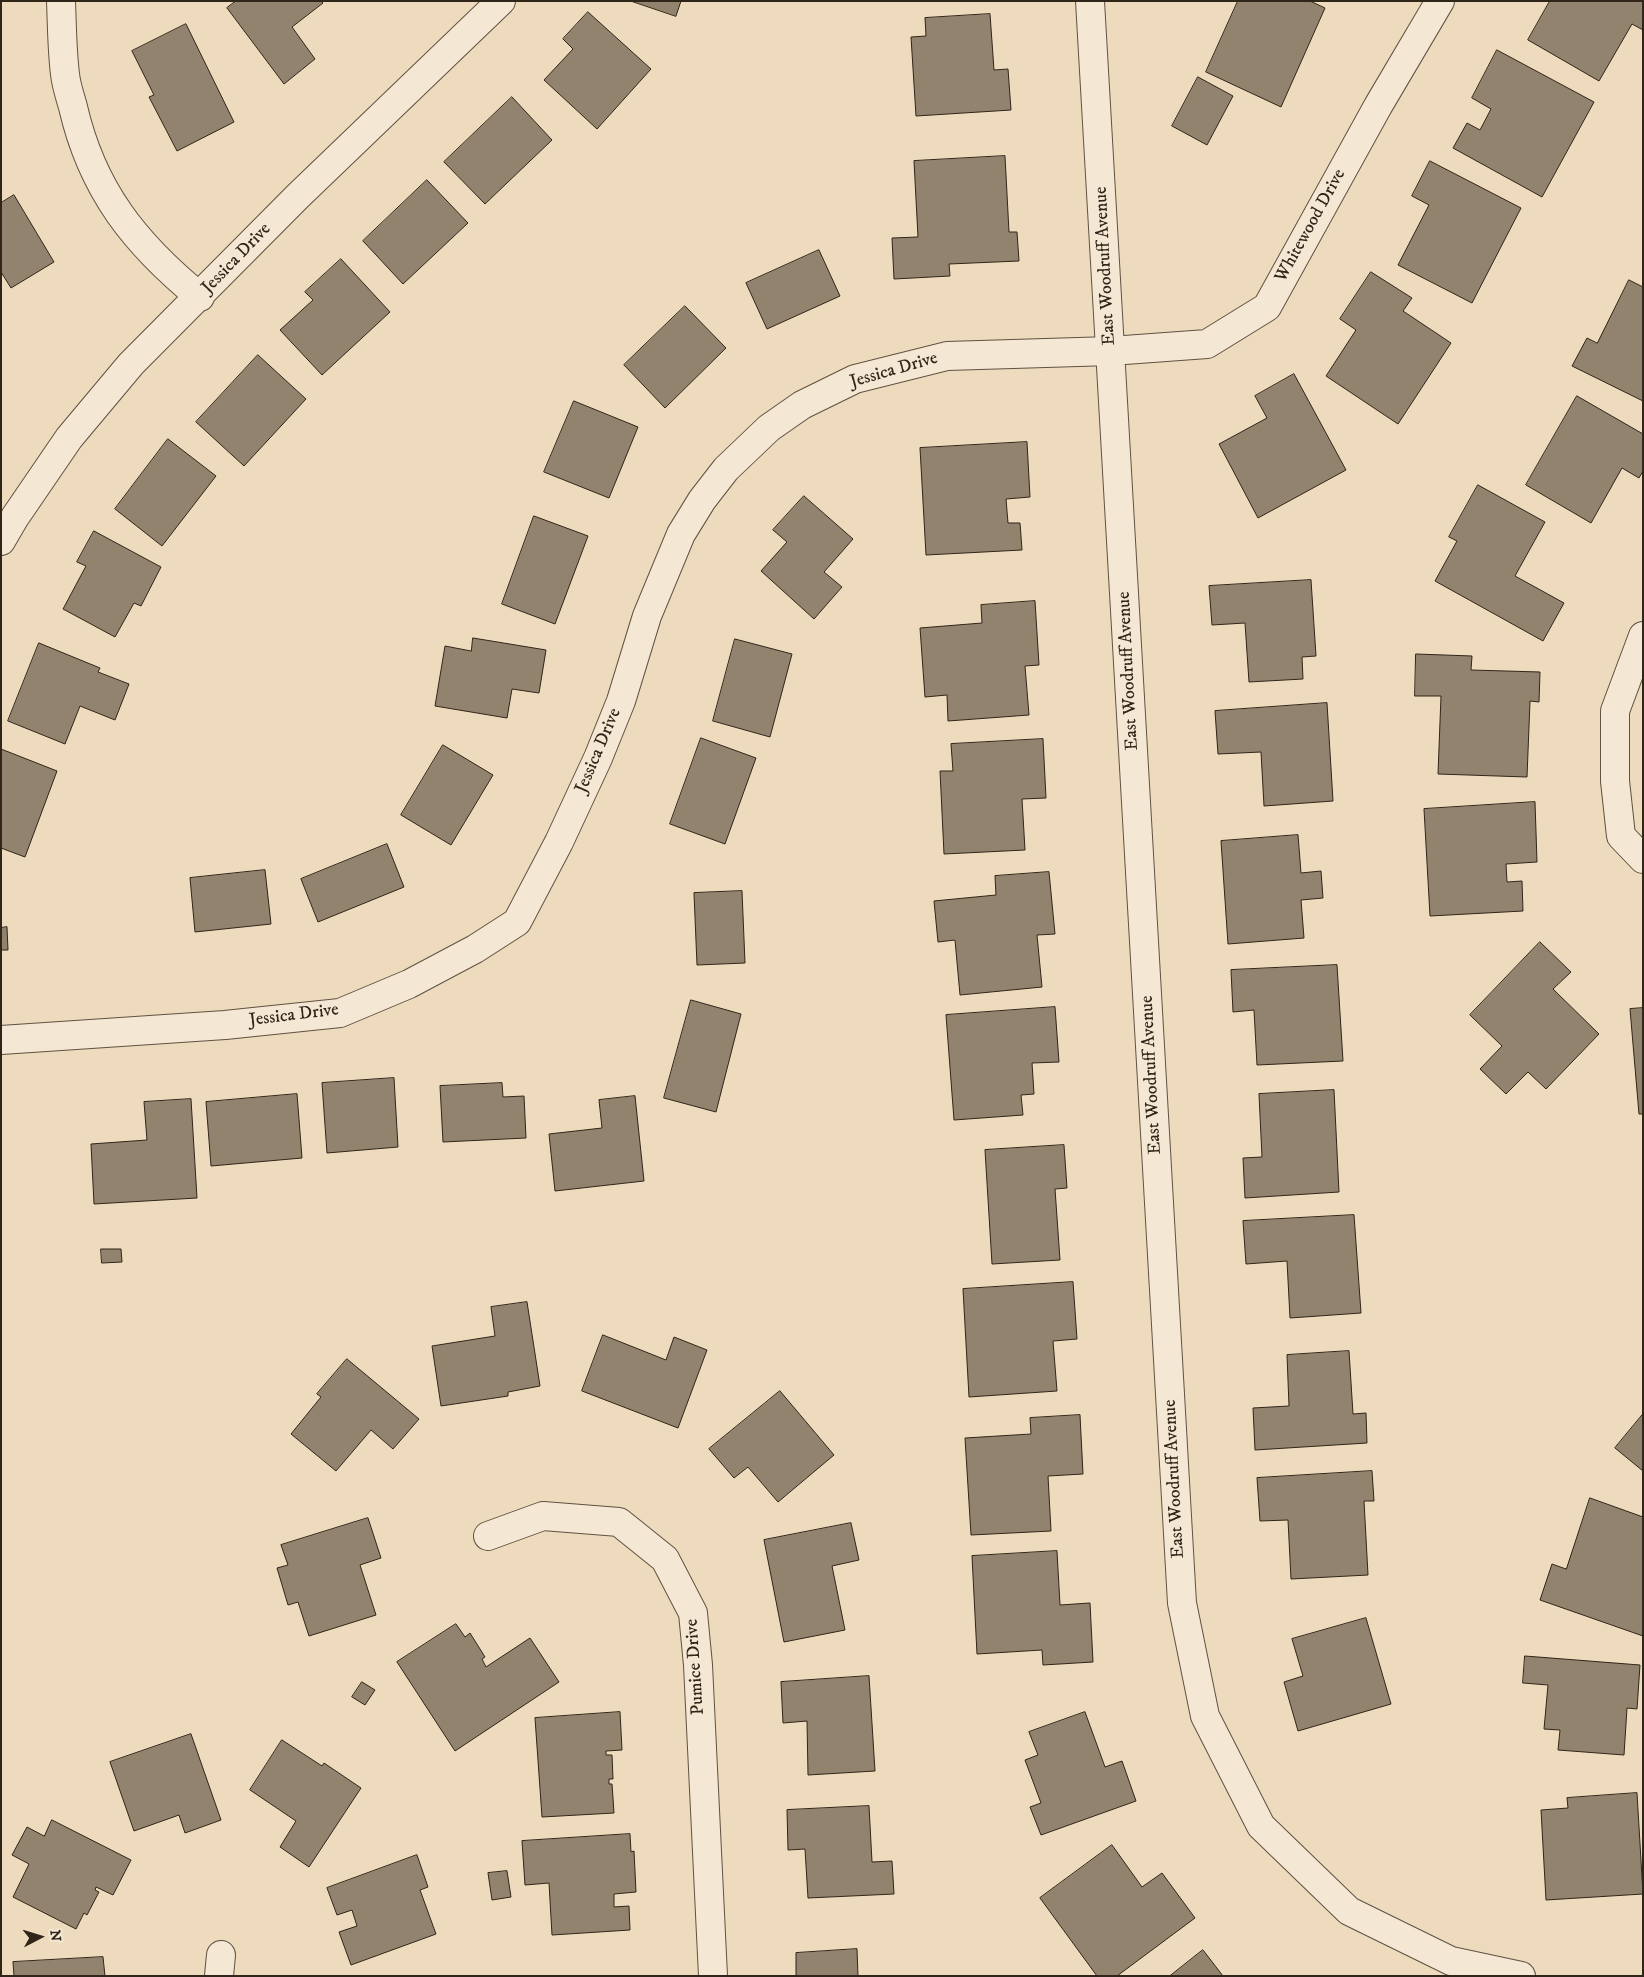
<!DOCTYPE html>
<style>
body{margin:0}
#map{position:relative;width:1644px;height:1977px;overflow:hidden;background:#eedabc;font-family:"IM FELL DW Pica",serif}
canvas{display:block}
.frame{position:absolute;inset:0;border:2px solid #2f2519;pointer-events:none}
.north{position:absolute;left:15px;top:1912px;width:50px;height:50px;-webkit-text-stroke:4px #f4e7d3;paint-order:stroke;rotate:85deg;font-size:14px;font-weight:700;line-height:20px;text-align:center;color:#2f2519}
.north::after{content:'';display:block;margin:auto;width:18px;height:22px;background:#2f2519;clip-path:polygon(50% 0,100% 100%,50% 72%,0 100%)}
</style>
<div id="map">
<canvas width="1644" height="1977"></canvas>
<div class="frame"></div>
<div class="north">N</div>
</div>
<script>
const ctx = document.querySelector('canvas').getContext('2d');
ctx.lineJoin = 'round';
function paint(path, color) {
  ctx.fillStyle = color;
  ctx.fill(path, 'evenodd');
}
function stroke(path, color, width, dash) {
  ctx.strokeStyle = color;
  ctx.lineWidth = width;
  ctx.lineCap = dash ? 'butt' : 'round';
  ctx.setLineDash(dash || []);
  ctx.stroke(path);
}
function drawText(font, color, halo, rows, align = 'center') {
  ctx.font = font + ' "IM FELL DW Pica",serif';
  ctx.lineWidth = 5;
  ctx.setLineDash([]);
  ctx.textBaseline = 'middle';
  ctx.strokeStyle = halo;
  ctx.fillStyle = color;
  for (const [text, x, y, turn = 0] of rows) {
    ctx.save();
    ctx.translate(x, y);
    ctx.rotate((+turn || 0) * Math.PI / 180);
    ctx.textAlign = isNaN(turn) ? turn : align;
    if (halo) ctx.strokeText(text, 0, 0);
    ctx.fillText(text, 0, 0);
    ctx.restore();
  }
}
const building = new Path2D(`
 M 236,1 L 321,1 L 323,3 L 292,27 L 315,59 L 284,84 L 227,8 Z
 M 631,1 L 681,1 L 676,16 Z
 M 1238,1 L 1310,1 L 1325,8 L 1281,107 L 1206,72 Z
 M 1550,1 L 1643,1 L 1643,30 L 1632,24 L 1599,81 L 1528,40 Z
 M 588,12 L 651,69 L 597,129 L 544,80 L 573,49 L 563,39 Z
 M 990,14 L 994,70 L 1008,69 L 1011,110 L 916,116 L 911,37 L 926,36 L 925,18 Z
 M 186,24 L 234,122 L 177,151 L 149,97 L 154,95 L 132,51 Z
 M 1497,50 L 1594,102 L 1542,197 L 1453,148 L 1467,123 L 1480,130 L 1491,109 L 1472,98 Z
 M 1198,77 L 1233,96 L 1207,145 L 1172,126 Z
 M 512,97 L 552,140 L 485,204 L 444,162 Z
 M 1005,156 L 1009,232 L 1017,232 L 1019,261 L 949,264 L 950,276 L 894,279 L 892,238 L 918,237 L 914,161 Z
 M 1430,161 L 1521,208 L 1472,303 L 1398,265 L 1429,205 L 1412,196 Z
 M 427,180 L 468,223 L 403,284 L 363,241 Z
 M 14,195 L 54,262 L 11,288 L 1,272 L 1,203 Z
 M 819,250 L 840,296 L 767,329 L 746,283 Z
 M 341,259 L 390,312 L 322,375 L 280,330 L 313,300 L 305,292 Z
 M 1371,272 L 1412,298 L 1403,311 L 1451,343 L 1398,424 L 1326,376 L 1356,330 L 1340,319 Z
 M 1629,280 L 1643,287 L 1643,401 L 1572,366 L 1587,338 L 1597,343 Z
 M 685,306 L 726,348 L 665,408 L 624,365 Z
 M 258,355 L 306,399 L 244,466 L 196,422 Z
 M 1294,374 L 1346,470 L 1258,518 L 1219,444 L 1267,418 L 1255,396 Z
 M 1577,396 L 1643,434 L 1643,471 L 1639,478 L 1622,468 L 1591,523 L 1526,485 Z
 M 574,401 L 638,427 L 609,498 L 544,472 Z
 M 168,439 L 216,476 L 162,546 L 115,509 Z
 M 1027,442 L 1030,497 L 1006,499 L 1008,523 L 1020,523 L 1022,550 L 926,555 L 920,448 Z
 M 1478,485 L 1545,522 L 1515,576 L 1564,603 L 1543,641 L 1435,581 L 1457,541 L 1449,537 Z
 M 804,496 L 853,539 L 824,572 L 842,587 L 814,619 L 761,571 L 787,542 L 773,530 Z
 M 534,516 L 588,536 L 555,624 L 502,604 Z
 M 94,531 L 161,567 L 141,606 L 134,603 L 115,637 L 63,609 L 86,566 L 77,562 Z
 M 1311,580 L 1316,656 L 1302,657 L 1303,679 L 1249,682 L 1245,623 L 1212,625 L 1209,586 Z
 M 1035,601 L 1039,665 L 1025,666 L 1029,715 L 948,721 L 947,695 L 925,697 L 920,628 L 982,623 L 981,605 Z
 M 473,638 L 546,650 L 539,693 L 512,689 L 507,718 L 435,706 L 445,646 L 471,651 Z
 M 735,639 L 792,654 L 770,737 L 713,721 Z
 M 39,643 L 100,668 L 98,672 L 129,684 L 115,720 L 80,706 L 65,744 L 8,721 Z
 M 1416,654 L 1472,656 L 1471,670 L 1540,672 L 1539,702 L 1530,701 L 1527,777 L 1438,774 L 1441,696 L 1415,696 Z
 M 1327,703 L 1333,801 L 1264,806 L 1261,752 L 1218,754 L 1215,711 Z
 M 701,738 L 756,758 L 725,844 L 670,824 Z
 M 1043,739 L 1046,798 L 1022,799 L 1025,850 L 944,854 L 940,771 L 953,771 L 951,744 Z
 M 443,745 L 493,775 L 451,845 L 401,815 Z
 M 1,749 L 57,771 L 25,857 L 1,848 Z
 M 1535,802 L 1537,862 L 1506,864 L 1507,882 L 1522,881 L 1523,911 L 1430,916 L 1424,809 Z
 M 1298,835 L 1301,873 L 1321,871 L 1323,898 L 1301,900 L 1304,938 L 1228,944 L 1221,841 Z
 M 387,844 L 404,887 L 318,922 L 301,879 Z
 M 265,870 L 271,924 L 195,932 L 190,878 Z
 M 1049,872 L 1055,934 L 1037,935 L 1042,987 L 960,995 L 955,940 L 938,942 L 934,901 L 996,895 L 995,876 Z
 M 742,891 L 745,963 L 697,965 L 694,893 Z
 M 7,927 L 8,950 L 1,950 L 1,928 Z
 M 1540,942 L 1571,972 L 1553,989 L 1599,1034 L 1546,1089 L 1528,1072 L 1506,1094 L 1480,1069 L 1502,1046 L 1470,1015 Z
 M 1337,965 L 1343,1061 L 1257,1065 L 1254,1010 L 1233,1012 L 1231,970 Z
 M 691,1000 L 741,1014 L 716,1112 L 664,1098 Z
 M 1055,1007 L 1059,1062 L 1032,1063 L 1034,1094 L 1021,1095 L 1023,1115 L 954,1120 L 946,1015 Z
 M 1643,1008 L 1643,1114 L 1639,1114 L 1630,1009 Z
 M 394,1078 L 398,1147 L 327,1153 L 322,1083 Z
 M 502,1083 L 503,1097 L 524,1096 L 526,1138 L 443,1142 L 440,1086 Z
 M 1334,1090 L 1339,1192 L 1245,1198 L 1243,1158 L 1262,1157 L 1259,1094 Z
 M 297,1094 L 302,1158 L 211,1166 L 206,1102 Z
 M 635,1096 L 644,1181 L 555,1191 L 549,1134 L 602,1128 L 599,1100 Z
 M 191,1099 L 197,1198 L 94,1204 L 91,1144 L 147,1140 L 144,1102 Z
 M 1064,1145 L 1067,1188 L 1055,1189 L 1060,1260 L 992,1264 L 985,1150 Z
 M 1354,1215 L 1361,1313 L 1290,1318 L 1287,1261 L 1246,1264 L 1243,1221 Z
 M 101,1249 L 121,1249 L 122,1262 L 102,1263 Z
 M 1073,1282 L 1077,1339 L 1053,1341 L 1057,1391 L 969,1397 L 963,1289 Z
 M 527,1302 L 540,1386 L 508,1392 L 508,1396 L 441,1406 L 432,1346 L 495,1336 L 491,1307 Z
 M 603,1335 L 666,1360 L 674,1337 L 707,1350 L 678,1428 L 582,1391 Z
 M 1349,1351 L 1353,1414 L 1366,1413 L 1367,1443 L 1255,1450 L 1253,1408 L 1289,1406 L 1287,1355 Z
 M 347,1359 L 419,1419 L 393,1449 L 371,1430 L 336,1471 L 291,1434 L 321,1397 L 317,1394 Z
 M 780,1391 L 834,1455 L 778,1502 L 748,1467 L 734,1478 L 709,1449 Z
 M 1643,1414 L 1643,1471 L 1615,1448 Z
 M 1080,1415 L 1083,1474 L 1048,1476 L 1051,1531 L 971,1535 L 965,1438 L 1031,1434 L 1030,1418 Z
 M 1372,1471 L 1374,1501 L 1364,1501 L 1368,1575 L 1291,1579 L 1288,1520 L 1260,1521 L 1257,1478 Z
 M 1590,1498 L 1643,1517 L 1643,1636 L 1540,1600 L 1552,1564 L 1566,1569 Z
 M 368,1518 L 381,1558 L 360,1565 L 376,1615 L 309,1636 L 298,1602 L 288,1605 L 277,1568 L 288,1565 L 281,1545 Z
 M 851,1523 L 859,1560 L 832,1566 L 845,1630 L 784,1642 L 764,1540 Z
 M 1057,1551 L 1060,1605 L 1090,1603 L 1093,1662 L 1043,1665 L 1042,1650 L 977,1654 L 972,1556 Z
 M 1366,1618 L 1391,1704 L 1298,1731 L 1284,1682 L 1303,1676 L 1292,1639 Z
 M 456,1624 L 465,1637 L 470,1633 L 485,1657 L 482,1659 L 486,1667 L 530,1638 L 559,1682 L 455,1751 L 397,1662 Z
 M 1525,1656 L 1640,1665 L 1637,1709 L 1627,1708 L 1624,1755 L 1558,1750 L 1560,1730 L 1544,1729 L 1548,1685 L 1523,1683 Z
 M 869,1676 L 875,1771 L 808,1775 L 807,1721 L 783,1723 L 781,1682 Z
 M 362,1682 L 375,1690 L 365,1705 L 352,1697 Z
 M 620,1712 L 622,1750 L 606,1751 L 606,1755 L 612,1755 L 613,1779 L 609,1779 L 609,1784 L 612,1784 L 614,1813 L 542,1817 L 535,1718 Z
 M 1085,1712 L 1105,1767 L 1122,1761 L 1136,1801 L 1041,1835 L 1030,1807 L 1041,1803 L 1025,1760 L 1038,1755 L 1029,1732 Z
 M 191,1734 L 221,1820 L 185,1833 L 179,1815 L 134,1831 L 110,1762 Z
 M 282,1740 L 322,1766 L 324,1763 L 361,1788 L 309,1867 L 280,1847 L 296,1821 L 250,1790 Z
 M 1637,1793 L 1643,1894 L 1546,1900 L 1541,1810 L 1568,1808 L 1567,1798 Z
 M 869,1806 L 872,1862 L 892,1861 L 894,1894 L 808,1898 L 805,1849 L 788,1850 L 787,1810 Z
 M 52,1820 L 131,1860 L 113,1895 L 96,1887 L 95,1890 L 99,1892 L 87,1915 L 84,1913 L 76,1929 L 13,1897 L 29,1864 L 12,1855 L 27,1827 L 44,1836 Z
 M 630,1834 L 631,1852 L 634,1851 L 636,1892 L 614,1894 L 614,1907 L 629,1906 L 630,1930 L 552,1935 L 549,1883 L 525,1885 L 522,1841 Z
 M 1112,1845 L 1142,1887 L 1162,1873 L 1195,1918 L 1117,1976 L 1097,1976 L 1040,1898 Z
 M 417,1855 L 428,1887 L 420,1890 L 436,1934 L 351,1965 L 339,1932 L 357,1926 L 352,1910 L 337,1915 L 327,1888 Z
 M 507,1871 L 511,1897 L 492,1900 L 488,1873 Z
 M 857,1949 L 858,1976 L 796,1976 L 796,1953 Z
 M 1203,1950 L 1223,1976 L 1170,1976 Z
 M 103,1957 L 105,1976 L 14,1976 L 13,1962 Z`);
const street = new Path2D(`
 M 61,1 C 62,25 62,50 65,74 C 66,85 70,96 73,107 C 92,190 135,244 200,297
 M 1090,1 L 1182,1603 L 1205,1716 L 1261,1826 L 1349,1911 L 1451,1961 L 1521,1976
 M 1,541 L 15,517 L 69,438 L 131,364 L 298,196 L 501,1
 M 1643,636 L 1615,711 L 1615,781 L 1621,836 L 1643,859
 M 1,1040 L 225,1025 L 340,1013 L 409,984 L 475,949 L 517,922 L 559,842 L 598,758 L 621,701 L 647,616 L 681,534 L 702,500 L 726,469 L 769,428 L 802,405 L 855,379 L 947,356 L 1111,351 L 1207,344 L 1267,307 L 1378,106 L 1440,1
 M 488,1536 L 543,1516 L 619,1522 L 665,1559 L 693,1613 L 698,1665 L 713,1976
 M 219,1976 L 221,1955`);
const streetNames = [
 ["Whitewood Drive",1311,226,-61],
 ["Jessica Drive",237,259,-46],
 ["East Woodruff Avenue",1106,266,-93],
 ["Jessica Drive",894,371,-16],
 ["East Woodruff Avenue",1129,671,-93],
 ["Jessica Drive",599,751,-67],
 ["Jessica Drive",294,1016,-7],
 ["East Woodruff Avenue",1152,1075,-93],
 ["East Woodruff Avenue",1175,1479,-93],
 ["Pumice Drive",696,1667,-94]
];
paint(building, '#92836e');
stroke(building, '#2f2519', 1);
stroke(street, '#5f5242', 30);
stroke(street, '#f4e7d3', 28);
drawText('18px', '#2f2519', '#f4e7d3', streetNames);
</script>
